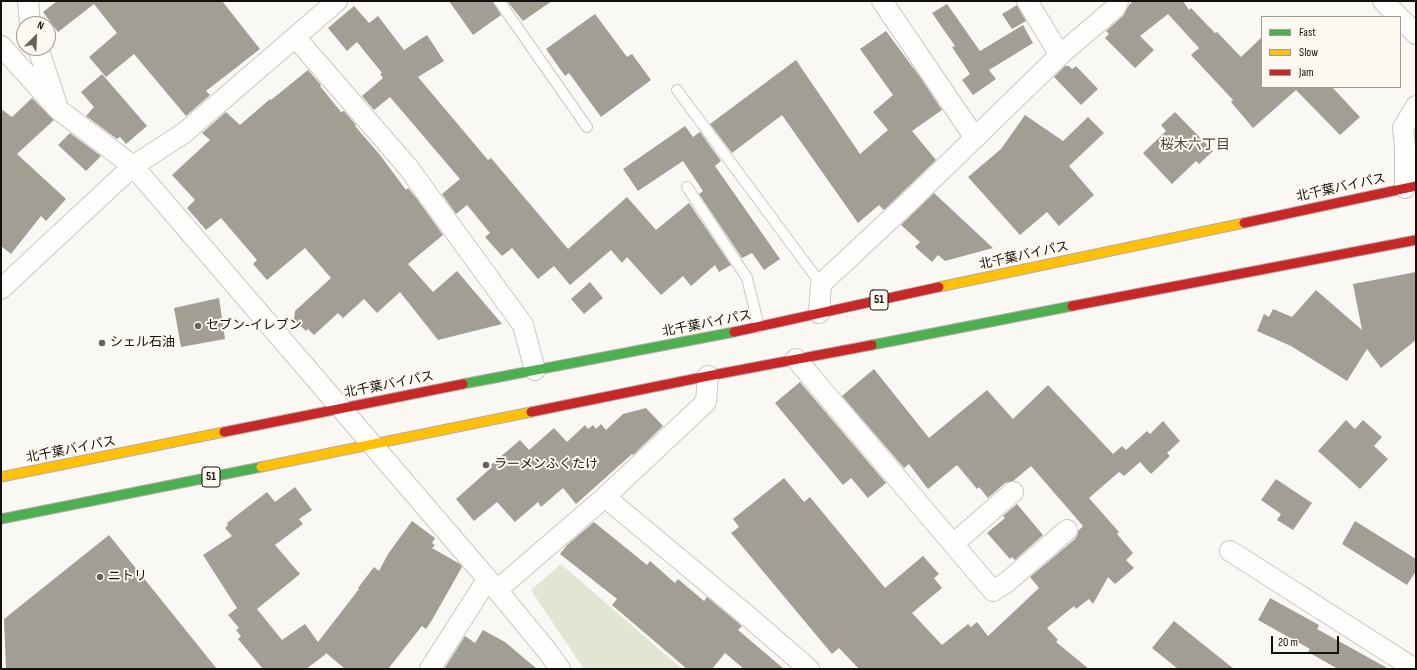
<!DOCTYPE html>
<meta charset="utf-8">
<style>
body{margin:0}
#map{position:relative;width:1417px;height:670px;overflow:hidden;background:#faf8f4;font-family:"Sofia Sans Condensed",sans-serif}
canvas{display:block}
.frame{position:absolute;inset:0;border:2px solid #14110c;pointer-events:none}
.legend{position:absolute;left:1261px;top:16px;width:140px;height:72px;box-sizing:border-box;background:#fef9f0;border:1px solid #a09c95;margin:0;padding:5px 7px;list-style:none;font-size:12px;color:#14110c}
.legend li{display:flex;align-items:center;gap:8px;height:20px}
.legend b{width:20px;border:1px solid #a09c95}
.north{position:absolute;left:16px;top:16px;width:40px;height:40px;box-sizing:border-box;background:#fef9f0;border:1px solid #a09c95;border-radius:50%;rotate:24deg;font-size:11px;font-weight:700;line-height:16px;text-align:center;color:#14110c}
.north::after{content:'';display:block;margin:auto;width:14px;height:18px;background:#64625d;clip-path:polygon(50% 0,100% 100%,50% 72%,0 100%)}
.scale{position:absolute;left:1271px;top:636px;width:68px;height:18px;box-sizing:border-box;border:2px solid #14110c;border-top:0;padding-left:5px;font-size:12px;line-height:14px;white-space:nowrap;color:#14110c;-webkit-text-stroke:3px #fef9f0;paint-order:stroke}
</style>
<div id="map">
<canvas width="1417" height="670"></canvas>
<div class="frame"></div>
<ul class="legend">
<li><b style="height:5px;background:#4caf50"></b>Fast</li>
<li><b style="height:5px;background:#ffc107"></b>Slow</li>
<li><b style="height:5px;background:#c62828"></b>Jam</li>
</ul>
<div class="north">N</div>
<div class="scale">20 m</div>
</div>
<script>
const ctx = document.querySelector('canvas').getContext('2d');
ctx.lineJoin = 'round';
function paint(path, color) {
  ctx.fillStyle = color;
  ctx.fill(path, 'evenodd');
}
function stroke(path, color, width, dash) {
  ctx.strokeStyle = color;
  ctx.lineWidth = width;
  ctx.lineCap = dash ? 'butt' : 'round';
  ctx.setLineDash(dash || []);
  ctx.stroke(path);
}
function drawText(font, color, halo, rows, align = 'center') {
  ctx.font = font + ' "Sofia Sans Condensed","Noto Sans JP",sans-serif';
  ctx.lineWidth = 4;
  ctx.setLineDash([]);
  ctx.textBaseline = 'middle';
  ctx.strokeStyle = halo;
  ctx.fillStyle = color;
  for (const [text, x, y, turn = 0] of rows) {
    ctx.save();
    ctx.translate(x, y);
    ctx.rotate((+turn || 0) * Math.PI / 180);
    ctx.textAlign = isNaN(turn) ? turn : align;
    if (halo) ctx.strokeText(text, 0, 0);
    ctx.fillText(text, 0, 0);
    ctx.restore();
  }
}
const green = new Path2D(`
 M 561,564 L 682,669 L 584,669 L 531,590 Z`);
const building = new Path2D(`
 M 57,1 L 222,1 L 260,49 L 206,91 L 210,95 L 186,116 L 134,54 L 106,77 L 89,57 L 117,33 L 94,4 L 58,32 L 43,12 Z
 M 449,1 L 493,1 L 501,15 L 473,35 Z
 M 507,1 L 552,1 L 523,21 Z
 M 1133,1 L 1183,1 L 1189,10 L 1191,8 L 1215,33 L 1217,32 L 1241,57 L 1262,37 L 1262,87 L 1332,87 L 1360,117 L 1340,135 L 1296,90 L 1253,128 L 1231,102 L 1233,100 L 1191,55 L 1199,48 L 1168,14 L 1140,36 L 1154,50 L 1135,68 L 1105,38 L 1109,34 L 1106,31 L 1123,16 L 1129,5 Z
 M 947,4 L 980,51 L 1023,25 L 1033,43 L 989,70 L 996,79 L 973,95 L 962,80 L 970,74 L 952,47 L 955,46 L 932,13 Z
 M 1017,5 L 1026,21 L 1012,29 L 1002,14 Z
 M 354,6 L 369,23 L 378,16 L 404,50 L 427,35 L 444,61 L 418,77 L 488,160 L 491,158 L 568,249 L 627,197 L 656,230 L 689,203 L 731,265 L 719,272 L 715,265 L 691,286 L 683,276 L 661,295 L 627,257 L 622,263 L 611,250 L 570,285 L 554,266 L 538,279 L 512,248 L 502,256 L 485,237 L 490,233 L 467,205 L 456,214 L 442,194 L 460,179 L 390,97 L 374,110 L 362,96 L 383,78 L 380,74 L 382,73 L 357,42 L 347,51 L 328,28 Z
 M 595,14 L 627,57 L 632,54 L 651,80 L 601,117 L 569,73 L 565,76 L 546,49 Z
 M 886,31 L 920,77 L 942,110 L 912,131 L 936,160 L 884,210 L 879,205 L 858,223 L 782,115 L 732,153 L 710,124 L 796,60 L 860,154 L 888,130 L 873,112 L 893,95 L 860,49 Z
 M 1065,66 L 1069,66 L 1072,69 L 1076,66 L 1098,89 L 1081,105 L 1054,77 Z
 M 308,70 L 321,85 L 320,86 L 341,112 L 344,111 L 356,125 L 355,126 L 380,155 L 406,190 L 408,188 L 417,199 L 443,235 L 408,264 L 433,292 L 457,271 L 502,324 L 438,340 L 400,292 L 377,313 L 364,299 L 343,318 L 338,313 L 314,335 L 308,329 L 306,331 L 294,320 L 295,311 L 331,278 L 305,248 L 267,280 L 253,264 L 257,260 L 221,218 L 206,230 L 187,208 L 195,200 L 172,175 L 210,140 L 202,133 L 226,112 L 240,125 L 270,99 L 271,100 Z
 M 102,74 L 147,126 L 126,144 L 120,137 L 117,139 L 86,116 L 94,107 L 81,92 Z
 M 32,98 L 54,120 L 17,154 L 66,199 L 46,221 L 41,216 L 11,254 L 1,246 L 1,109 L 12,117 Z
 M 1175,112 L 1213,151 L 1199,164 L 1196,161 L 1172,184 L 1143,153 L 1166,131 L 1161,125 Z
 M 1025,115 L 1063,141 L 1088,117 L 1104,133 L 1069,166 L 1094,195 L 1059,226 L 1047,212 L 1020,235 L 968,177 L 1001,149 Z
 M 685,126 L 693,137 L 700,132 L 721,161 L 715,166 L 780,259 L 764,270 L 752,253 L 742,258 L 699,194 L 703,191 L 683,161 L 638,191 L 623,169 Z
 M 70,133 L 101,156 L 86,171 L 58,145 Z
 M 934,193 L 993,248 L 945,261 L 938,255 L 932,262 L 915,247 L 920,242 L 901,225 Z
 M 1416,272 L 1416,340 L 1381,368 L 1367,349 L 1347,381 L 1291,346 L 1257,331 L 1264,314 L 1269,317 L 1273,309 L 1292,317 L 1316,290 L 1362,330 L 1353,284 Z
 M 590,282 L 603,298 L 584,314 L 571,299 Z
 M 219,298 L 225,339 L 181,347 L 174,308 Z
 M 874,369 L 929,438 L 987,390 L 1013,419 L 1048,385 L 1113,454 L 1122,446 L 1126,450 L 1147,431 L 1150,434 L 1163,421 L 1180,441 L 1167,453 L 1170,456 L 1151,474 L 1140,462 L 1124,476 L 1119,472 L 1089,498 L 1119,532 L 1117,534 L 1133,553 L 1126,560 L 1134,568 L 1115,584 L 1108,577 L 1093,604 L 1089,599 L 1076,609 L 1074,606 L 1047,628 L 1058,640 L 1056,642 L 1089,669 L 859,669 L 839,648 L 832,654 L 731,533 L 739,527 L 733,519 L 784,478 L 804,502 L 810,497 L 885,588 L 923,556 L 939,574 L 934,578 L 942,588 L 912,613 L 942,645 L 968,624 L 971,627 L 977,622 L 988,636 L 1039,588 L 1030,577 L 1075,539 L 1078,534 L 1078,531 L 1083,526 L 1031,466 L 1013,481 L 1005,483 L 988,498 L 979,487 L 977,489 L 957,465 L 928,489 L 909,464 L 904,468 L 842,396 Z
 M 800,382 L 886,483 L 868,498 L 851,478 L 843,485 L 775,403 Z
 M 646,408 L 663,426 L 633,455 L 632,454 L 576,504 L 563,488 L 541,507 L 538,502 L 515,522 L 497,502 L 474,521 L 456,499 L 492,467 L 491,465 L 520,440 L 529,450 L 554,428 L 567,442 L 585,425 L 588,429 L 593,425 L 596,429 L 601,424 L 606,430 L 623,414 Z
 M 1346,420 L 1355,429 L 1363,420 L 1382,437 L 1374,446 L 1388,459 L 1360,489 L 1318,451 Z
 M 1276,479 L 1312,503 L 1293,530 L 1277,520 L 1281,514 L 1261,500 Z
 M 295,487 L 312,510 L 299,519 L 303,524 L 275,545 L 300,574 L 257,609 L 282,640 L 305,624 L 318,642 L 359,589 L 358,588 L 374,567 L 379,571 L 388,554 L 412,521 L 435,538 L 432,543 L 435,545 L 432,548 L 460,564 L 462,567 L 432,620 L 426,629 L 422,626 L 388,669 L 345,669 L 325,652 L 326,654 L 306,669 L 263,669 L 238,639 L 241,636 L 236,630 L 239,628 L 228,615 L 237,608 L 203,555 L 232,536 L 225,528 L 228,525 L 227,523 L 267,492 L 275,502 Z
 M 1017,504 L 1043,535 L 1015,560 L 1012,557 L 1010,559 L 987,533 L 1005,518 L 1003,516 Z
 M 1355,521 L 1416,559 L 1416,571 L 1407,585 L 1342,544 Z
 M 594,522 L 647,565 L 650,561 L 675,583 L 678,579 L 704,601 L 707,597 L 742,626 L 738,630 L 784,669 L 744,669 L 725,653 L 712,669 L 687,669 L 612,605 L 617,599 L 560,554 L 567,545 Z
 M 109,535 L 217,669 L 6,669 L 4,619 Z
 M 1270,598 L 1319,625 L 1317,629 L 1389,669 L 1338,669 L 1308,652 L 1310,649 L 1258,620 Z
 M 1174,621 L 1234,669 L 1178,669 L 1152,648 Z
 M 483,630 L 505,642 L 537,669 L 444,669 L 465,636 L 475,643 Z`);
const lane = new Path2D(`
 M 499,1 L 587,127
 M 677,90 L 821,284
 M 687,187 L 747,278 L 759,327`);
const street = new Path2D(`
 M 28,1 L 30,24
 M 882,1 L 975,138
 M 1027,1 L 1060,55
 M 1383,1 L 1399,17
 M 1400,18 L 1416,34
 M 295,37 L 407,166 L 523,325 L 535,370
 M 1,46 L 59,110 L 133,166 L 497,590 L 548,652 L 560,669
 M 38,48 L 56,102
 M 1405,188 L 1405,147 L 1403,128 L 1416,106
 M 1,289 L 133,166 L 184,133 L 337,1
 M 819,313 L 821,284 L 911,200 L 1060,55 L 1115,8 L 1118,1
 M 796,359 L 993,591 L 1007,582 L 1067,530
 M 605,497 L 750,618 L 809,669
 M 953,544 L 1013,492
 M 1230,551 L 1415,669
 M 497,590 L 605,497 L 706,402 L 708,376
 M 430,669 L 487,580`);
const fast = new Path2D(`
 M 872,345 L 1072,306
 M 463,384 L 734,332
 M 1,519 L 261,467`);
const slow = new Path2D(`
 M 939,287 L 1244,223
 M 261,467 L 531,412
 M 1,477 L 224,432`);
const jam = new Path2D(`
 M 1244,223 L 1416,186
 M 1072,306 L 1416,240
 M 734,332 L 939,287
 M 531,412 L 708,376 L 872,345
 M 224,432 L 463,384`);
const markers = [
 [198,326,4,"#64625d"],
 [102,343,4,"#64625d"],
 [486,465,4,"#64625d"],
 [100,577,4,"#64625d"]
];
const shields = [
 [879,300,18],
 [211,477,18]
];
const shieldNames = [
 ["51",879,300],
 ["51",211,477]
];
const streetNames = [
 ["北千葉バイパス",1341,188,-12],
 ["北千葉バイパス",1024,256,-12],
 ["北千葉バイパス",707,324,-11],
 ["北千葉バイパス",389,385,-11],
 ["北千葉バイパス",71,450,-11]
];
const poiNames = [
 ["セブン-イレブン",206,326],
 ["シェル石油",110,343],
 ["ラーメンふくたけ",494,465],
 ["ニトリ",108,577]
];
const neighbourhoodNames = [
 ["桜木六丁目",1195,145]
];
paint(green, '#e0e6d2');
paint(building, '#a39e94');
stroke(lane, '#cbc8c3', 12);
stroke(street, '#cbc8c3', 22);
stroke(fast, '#b6aaa5', 11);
stroke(slow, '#b6aaa5', 11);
stroke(jam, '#b6aaa5', 11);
stroke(lane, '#fefefd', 10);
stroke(street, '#fefefd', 20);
stroke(fast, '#4caf50', 9);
stroke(slow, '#ffc107', 9);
stroke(jam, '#c62828', 9);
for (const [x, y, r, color] of markers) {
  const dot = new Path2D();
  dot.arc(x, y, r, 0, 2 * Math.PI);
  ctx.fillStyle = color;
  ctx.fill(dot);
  stroke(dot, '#fef9f0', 1.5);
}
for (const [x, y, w] of shields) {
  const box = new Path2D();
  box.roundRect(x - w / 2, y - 10, w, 20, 3);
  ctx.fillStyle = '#fef9f0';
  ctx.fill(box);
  stroke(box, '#14110c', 1);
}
drawText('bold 12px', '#14110c', null, shieldNames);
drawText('13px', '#14110c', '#fef9f0', streetNames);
drawText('13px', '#14110c', '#fef9f0', poiNames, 'left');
drawText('14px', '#4b4337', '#fef9f0', neighbourhoodNames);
</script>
